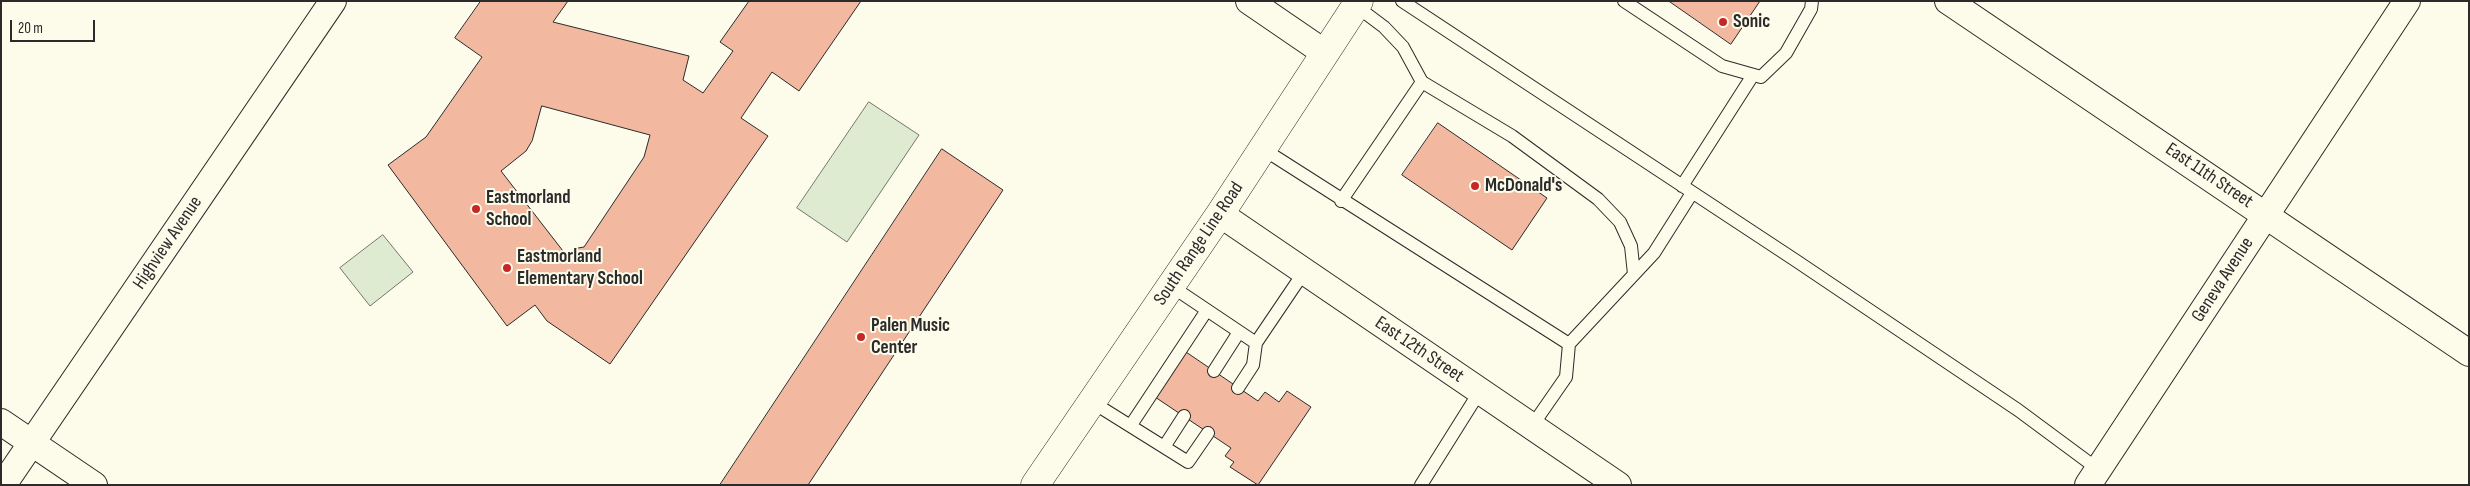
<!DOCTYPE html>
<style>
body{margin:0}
#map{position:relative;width:2470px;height:486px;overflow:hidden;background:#fdfbea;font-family:"Sofia Sans Condensed",sans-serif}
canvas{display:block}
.frame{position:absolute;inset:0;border:2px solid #2b2b2b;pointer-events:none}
.scale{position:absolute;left:10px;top:20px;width:85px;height:22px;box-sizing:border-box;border:2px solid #2b2b2b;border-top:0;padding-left:6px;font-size:15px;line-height:18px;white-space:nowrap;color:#2b2b2b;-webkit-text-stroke:4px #fdfbea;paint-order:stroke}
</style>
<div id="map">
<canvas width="2470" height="486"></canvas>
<div class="frame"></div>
<div class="scale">20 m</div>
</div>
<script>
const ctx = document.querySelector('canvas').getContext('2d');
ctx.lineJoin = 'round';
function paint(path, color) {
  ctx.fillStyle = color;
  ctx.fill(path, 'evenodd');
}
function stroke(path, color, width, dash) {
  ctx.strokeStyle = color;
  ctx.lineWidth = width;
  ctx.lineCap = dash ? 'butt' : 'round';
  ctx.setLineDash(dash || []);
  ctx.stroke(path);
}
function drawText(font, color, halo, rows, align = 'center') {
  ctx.font = font + ' "Sofia Sans Condensed",sans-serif';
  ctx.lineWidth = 4;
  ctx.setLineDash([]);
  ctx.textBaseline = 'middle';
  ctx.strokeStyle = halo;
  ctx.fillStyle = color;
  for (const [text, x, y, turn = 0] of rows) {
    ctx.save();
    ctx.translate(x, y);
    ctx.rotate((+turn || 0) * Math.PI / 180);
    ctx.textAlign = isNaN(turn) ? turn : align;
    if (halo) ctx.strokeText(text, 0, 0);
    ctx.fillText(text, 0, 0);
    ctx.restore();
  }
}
const green = new Path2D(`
 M 869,102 L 919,135 L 847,242 L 797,208 Z
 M 383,235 L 413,272 L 370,306 L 340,268 Z`);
const building = new Path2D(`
 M 481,1 L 568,1 L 553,22 L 689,56 L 683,80 L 703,93 L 733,51 L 720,42 L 749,1 L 861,1 L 799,91 L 772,72 L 741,118 L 768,136 L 610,364 L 547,321 L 535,305 L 507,326 L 388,165 L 426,137 L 482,57 L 455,38 ZM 542,106 L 650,135 L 644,157 L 584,247 L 578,248 L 570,260 L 501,171 L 526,151 L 532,141 Z
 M 1669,1 L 1760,1 L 1731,44 Z
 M 1438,123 L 1547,198 L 1512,250 L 1402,175 Z
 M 942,149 L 1003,190 L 808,485 L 720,485 Z
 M 1186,352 L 1258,401 L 1265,392 L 1279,402 L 1287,391 L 1311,407 L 1258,485 L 1230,467 L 1234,462 L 1225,456 L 1231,448 L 1155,397 Z`);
const lane = new Path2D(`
 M 1402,1 L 1795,260 L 2018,410 L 2099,470
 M 1624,1 L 1722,66 L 1761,77 L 1786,53 L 1811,9 L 1812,1
 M 1356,6 L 1384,27 L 1403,47 L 1422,82 L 1512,136 L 1598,199 L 1620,222 L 1631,246 L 1634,274
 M 1263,149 L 1569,344
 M 1682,186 L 1753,75
 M 1341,201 L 1422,82
 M 1171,286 L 1256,343
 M 1214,371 L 1239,332
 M 1238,388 L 1253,365 L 1256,343 L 1304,272
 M 1092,402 L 1188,462 L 1208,433
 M 1131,425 L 1207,310
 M 1532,426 L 1566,377 L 1569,344 L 1654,253 L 1692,193
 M 1164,447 L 1184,416
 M 1421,485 L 1480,391`);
const street = new Path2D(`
 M 1249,1 L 1325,53
 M 1948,1 L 2469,353
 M 1220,214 L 1618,485
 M 1,422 L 94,485
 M 3,485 L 333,1
 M 2088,485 L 2407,1`);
const primary = new Path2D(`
 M 1035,485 L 1220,214 L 1359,1`);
const markers = [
 [1723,22,5,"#c62828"],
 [1475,186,5,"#c62828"],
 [476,209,5,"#c62828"],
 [507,268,5,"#c62828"],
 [861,337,5,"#c62828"]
];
const poiNames = [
 ["Sonic",1733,22],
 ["McDonald's",1485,186],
 ["Eastmorland",486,198],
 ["School",486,220],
 ["Eastmorland",517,257],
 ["Elementary School",517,279],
 ["Palen Music",871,326],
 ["Center",871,348]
];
const streetNames = [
 ["East 11th Street",2209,176,34],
 ["Highview Avenue",168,243,-56],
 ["South Range Line Road",1199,244,-56],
 ["Geneva Avenue",2223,280,-57],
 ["East 12th Street",1419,350,34]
];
paint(green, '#deebd1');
stroke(green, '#74746e', 1);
paint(building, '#f2b8a0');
stroke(building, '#2b2b2b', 1);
stroke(lane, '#2b2b2b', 14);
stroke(street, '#2b2b2b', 28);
stroke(primary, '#2b2b2b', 29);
stroke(lane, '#fdfbea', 12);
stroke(street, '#fdfbea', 26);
stroke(primary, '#fdfbea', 28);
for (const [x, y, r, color] of markers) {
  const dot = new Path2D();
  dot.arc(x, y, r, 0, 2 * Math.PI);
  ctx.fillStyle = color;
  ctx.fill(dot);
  stroke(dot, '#fdfbea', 2);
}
drawText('bold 19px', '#2b2b2b', '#fdfbea', poiNames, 'left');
drawText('19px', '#2b2b2b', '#fdfbea', streetNames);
</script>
